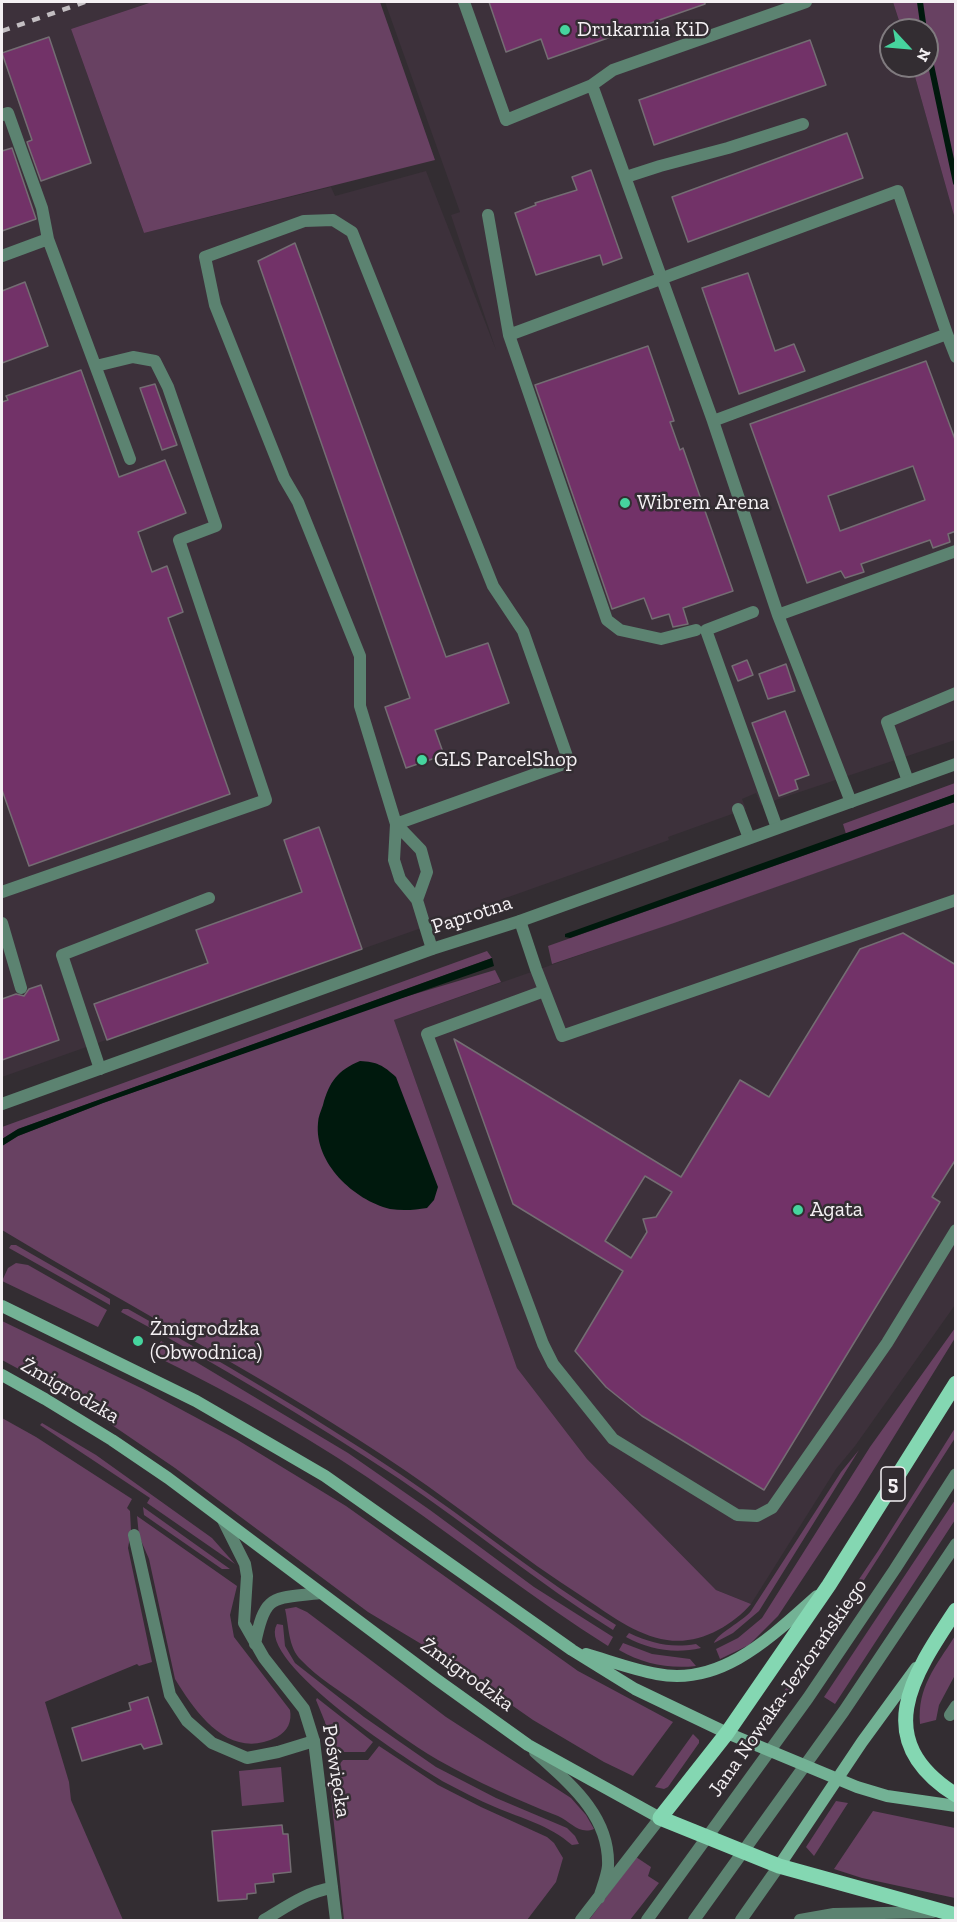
<!DOCTYPE html>
<meta charset="utf-8">
<style>
body{margin:0}
#map{position:relative;width:957px;height:1922px;overflow:hidden;background:#332d32;font-family:"Zilla Slab",serif}
canvas{display:block}
.frame{position:absolute;inset:0;border:3px solid #f4f0f3;pointer-events:none}
.north{position:absolute;left:879px;top:18px;width:60px;height:60px;box-sizing:border-box;background:#332d32;border:2px solid #807b7f;border-radius:50%;rotate:116deg;font-size:16px;font-weight:700;line-height:24px;text-align:center;color:#f4f0f3}
.north::after{content:'';display:block;margin:auto;width:21px;height:27px;background:#46d49e;clip-path:polygon(50% 0,100% 100%,50% 72%,0 100%)}
</style>
<div id="map">
<canvas width="957" height="1922"></canvas>
<div class="frame"></div>
<div class="north">N</div>
</div>
<script>
const ctx = document.querySelector('canvas').getContext('2d');
ctx.lineJoin = 'round';
function paint(path, color) {
  ctx.fillStyle = color;
  ctx.fill(path, 'evenodd');
}
function stroke(path, color, width, dash) {
  ctx.strokeStyle = color;
  ctx.lineWidth = width;
  ctx.lineCap = dash ? 'butt' : 'round';
  ctx.setLineDash(dash || []);
  ctx.stroke(path);
}
function drawText(font, color, halo, rows, align = 'center') {
  ctx.font = font + ' "Zilla Slab",serif';
  ctx.lineWidth = 5;
  ctx.setLineDash([]);
  ctx.textBaseline = 'middle';
  ctx.strokeStyle = halo;
  ctx.fillStyle = color;
  for (const [text, x, y, turn = 0] of rows) {
    ctx.save();
    ctx.translate(x, y);
    ctx.rotate((+turn || 0) * Math.PI / 180);
    ctx.textAlign = isNaN(turn) ? turn : align;
    if (halo) ctx.strokeText(text, 0, 0);
    ctx.fillText(text, 0, 0);
    ctx.restore();
  }
}
const built = new Path2D(`
 M 2,2 L 152,2 L 71,29 L 144,233 L 331,187 L 335,196 L 426,171 L 496,350 L 451,215 L 460,212 L 385,2 L 893,2 L 902,30 L 891,30 L 891,66 L 912,66 L 955,219 L 955,740 L 761,805 L 756,793 L 742,799 L 746,809 L 668,837 L 669,840 L 2,1077 Z
 M 955,824 L 955,1305 L 855,1446 L 836,1469 L 751,1604 L 716,1590 L 587,1459 L 517,1368 L 394,1020 Z`);
const green = new Path2D(`
 M 152,2 L 380,2 L 435,160 L 144,233 L 71,29 Z
 M 893,2 L 955,2 L 955,219 L 912,66 L 927,66 L 927,30 L 902,30 Z
 M 955,783 L 955,794 L 846,834 L 843,824 Z
 M 955,802 L 955,824 L 674,923 L 552,964 L 548,946 Z
 M 487,951 L 492,958 L 18,1129 L 2,1139 L 2,1127 Z
 M 495,970 L 501,982 L 394,1020 L 517,1368 L 587,1459 L 716,1590 L 751,1604 C 731,1627 698,1645 667,1640 C 635,1635 609,1614 583,1597 C 522,1558 466,1512 406,1471 C 276,1382 136,1311 2,1230 L 2,1146 L 18,1136 L 103,1103 L 388,1002 Z
 M 11,1245 L 16,1245 L 110,1299 L 110,1305 L 9,1248 Z
 M 16,1263 L 28,1265 L 107,1310 L 98,1327 L 2,1281 L 8,1268 Z
 M 123,1309 L 128,1309 C 220,1361 312,1415 400,1474 C 473,1523 541,1579 616,1625 L 613,1630 C 539,1584 471,1527 398,1478 C 308,1419 216,1363 121,1312 Z
 M 2,1321 L 143,1389 L 236,1439 L 346,1506 L 578,1671 L 673,1722 L 633,1776 L 604,1762 L 533,1720 L 443,1657 L 368,1612 L 175,1468 L 109,1423 L 39,1380 L 2,1360 Z
 M 955,1328 L 955,1338 L 856,1498 L 778,1616 L 749,1645 L 720,1659 L 716,1649 L 738,1638 L 762,1618 L 870,1447 Z
 M 161,1341 L 348,1453 L 430,1510 L 534,1587 L 613,1637 L 608,1646 C 535,1600 467,1546 396,1497 C 319,1443 238,1396 153,1355 Z
 M 2,1418 L 36,1437 L 132,1499 L 127,1508 L 130,1511 L 131,1531 L 128,1548 L 152,1662 L 139,1666 L 137,1664 L 45,1702 L 69,1782 L 71,1800 L 123,1920 L 2,1920 Z
 M 42,1423 L 96,1455 L 212,1538 L 235,1564 L 147,1503 L 150,1498 L 40,1425 Z
 M 955,1428 L 955,1438 L 839,1619 L 781,1705 L 776,1703 L 878,1551 Z
 M 859,1450 L 759,1611 L 733,1633 L 714,1643 C 717,1634 743,1621 751,1611 L 841,1472 Z
 M 955,1500 L 955,1520 L 835,1704 L 824,1697 Z
 M 143,1507 L 230,1569 L 222,1569 L 144,1515 Z
 M 137,1516 L 237,1586 L 230,1615 L 234,1637 L 290,1710 C 292,1721 288,1731 277,1737 C 230,1761 197,1715 175,1679 L 149,1559 L 139,1536 Z
 M 296,1607 L 307,1612 L 446,1717 L 571,1798 L 586,1815 L 594,1829 C 579,1835 571,1822 558,1816 C 517,1800 477,1782 438,1760 C 410,1744 385,1724 359,1705 C 340,1691 318,1678 301,1660 C 288,1647 289,1626 285,1609 Z
 M 277,1624 L 283,1625 L 285,1646 L 295,1663 L 364,1717 L 436,1767 L 496,1798 L 567,1828 L 575,1836 L 579,1844 L 572,1845 C 549,1825 523,1819 495,1807 C 478,1800 462,1791 446,1783 C 416,1766 254,1662 277,1624 Z
 M 629,1633 C 653,1644 671,1648 696,1644 L 701,1648 C 675,1654 650,1650 626,1637 Z
 M 955,1636 L 955,1675 L 939,1705 L 936,1720 L 920,1724 C 917,1687 936,1666 955,1636 Z
 M 623,1643 L 652,1654 L 690,1659 L 696,1666 C 669,1669 643,1664 619,1650 Z
 M 317,1698 L 373,1742 L 365,1752 L 342,1752 L 331,1757 L 325,1722 L 316,1700 Z
 M 693,1734 L 699,1740 L 699,1743 L 668,1787 L 664,1789 L 655,1787 Z
 M 379,1746 L 438,1785 L 481,1807 L 547,1837 L 554,1843 L 563,1858 L 556,1882 L 527,1920 L 344,1920 L 330,1786 L 338,1784 L 335,1769 L 343,1760 L 368,1760 Z
 M 281,1767 L 284,1802 L 242,1806 L 239,1771 Z
 M 836,1801 L 848,1803 L 814,1856 L 806,1847 Z
 M 873,1811 L 955,1828 L 955,1898 L 862,1878 L 834,1869 Z
 M 636,1857 L 651,1867 L 648,1876 L 659,1883 L 630,1920 L 589,1920 Z`);
const water = new Path2D(`
 M 955,794 L 955,802 L 570,938 L 565,937 L 565,934 Z
 M 492,958 L 494,966 L 103,1103 L 18,1136 L 2,1146 L 2,1139 L 18,1129 Z
 M 360,1061 C 377,1062 383,1065 396,1077 L 438,1187 L 434,1200 L 427,1208 C 415,1210 403,1211 390,1209 C 354,1200 314,1163 318,1123 C 318,1117 321,1111 323,1105 C 329,1082 338,1070 360,1061 Z`);
const stream = new Path2D(`
 M 920,2 L 924,30
 M 927,46 L 956,183`);
const building = new Path2D(`
 M 489,2 L 705,2 L 705,4 L 548,59 L 541,39 L 506,52 Z
 M 49,37 L 91,163 L 41,181 L 27,142 L 32,140 L 2,53 Z
 M 810,40 L 826,85 L 654,145 L 639,100 Z
 M 847,133 L 863,178 L 688,242 L 672,197 Z
 M 12,148 L 36,219 L 2,231 L 2,151 Z
 M 591,170 L 622,258 L 603,265 L 600,255 L 536,275 L 515,213 L 536,205 L 535,203 L 577,190 L 572,177 Z
 M 295,243 L 446,657 L 488,643 L 509,703 L 435,730 L 444,755 L 406,768 L 385,707 L 410,698 L 258,261 Z
 M 748,273 L 775,351 L 794,344 L 805,371 L 739,394 L 702,288 Z
 M 25,282 L 48,346 L 2,363 L 2,291 Z
 M 648,346 L 674,421 L 670,422 L 680,450 L 683,448 L 733,591 L 683,608 L 688,624 L 673,627 L 669,614 L 652,619 L 644,598 L 612,609 L 535,385 Z
 M 926,361 L 956,442 L 956,531 L 948,534 L 950,542 L 933,548 L 930,540 L 861,564 L 864,572 L 845,578 L 841,571 L 807,583 L 750,424 ZM 913,466 L 925,500 L 840,531 L 828,496 Z
 M 81,370 L 119,477 L 165,460 L 186,513 L 138,532 L 152,572 L 167,566 L 183,612 L 168,618 L 230,794 L 29,866 L 2,790 L 2,402 L 8,400 L 6,396 Z
 M 155,384 L 177,445 L 162,450 L 140,388 Z
 M 747,660 L 753,675 L 738,681 L 732,666 Z
 M 786,664 L 795,691 L 768,699 L 759,674 Z
 M 785,711 L 809,775 L 795,780 L 798,789 L 779,796 L 752,723 Z
 M 319,827 L 362,949 L 107,1040 L 94,1004 L 208,963 L 196,930 L 302,892 L 284,840 Z
 M 903,933 L 956,965 L 956,1159 L 932,1197 L 940,1202 L 764,1490 L 642,1416 L 606,1387 L 575,1351 L 623,1271 L 513,1204 L 454,1039 L 681,1177 L 740,1080 L 769,1097 L 860,949 ZM 645,1176 L 672,1192 L 656,1217 L 643,1219 L 647,1232 L 631,1258 L 605,1241 Z
 M 41,985 L 59,1040 L 2,1060 L 2,999 L 16,994 L 24,996 L 29,989 Z
 M 148,1697 L 162,1744 L 144,1749 L 141,1744 L 82,1761 L 72,1728 L 131,1710 L 129,1703 Z
 M 282,1825 L 283,1834 L 288,1834 L 291,1872 L 273,1874 L 274,1882 L 255,1884 L 256,1893 L 247,1894 L 247,1899 L 218,1901 L 212,1831 Z`);
const service = new Path2D(`
 M 464,2 L 506,120 L 592,85 L 613,70 L 806,2
 M 592,85 L 713,421 L 778,615 L 851,802
 M 2,115 L 8,113 L 42,208 L 48,239
 M 626,177 L 660,166 L 728,148 L 803,124
 M 488,215 L 509,335 L 607,620 L 620,630 L 661,639 L 696,630
 M 2,256 L 48,239 L 130,459
 M 509,335 L 898,191 L 947,334
 M 713,421 L 947,334 L 956,357
 M 753,612 L 706,630 L 777,828
 M 778,615 L 956,551
 M 908,781 L 887,722 L 956,693
 M 738,809 L 749,838
 M 396,824 L 569,762 L 523,631 L 493,586 L 352,232 L 333,220 L 304,221 L 205,257 L 215,305 L 284,478 L 298,502 L 360,656 L 360,706 L 396,824 L 394,860 L 400,879 L 417,900 L 432,949
 M 396,824 L 421,850 L 427,872 L 417,900
 M 2,892 L 266,800 L 179,540 L 216,526 L 168,387 L 155,361 L 133,357 L 96,366
 M 520,921 L 536,969 L 562,1036 L 956,900
 M 2,923 L 21,988
 M 544,991 L 427,1034 L 543,1344 L 553,1364 L 613,1439 L 737,1515 L 757,1516 L 772,1508 L 887,1343 L 956,1230
 M 100,1069 L 62,955 L 209,898
 M 134,1535 L 170,1695 L 187,1721 L 212,1743 L 247,1758 L 278,1752 L 314,1741
 M 950,1715 L 956,1706
 M 264,1920 C 286,1907 306,1892 332,1888`);
const minor = new Path2D(`
 M 2,1104 L 432,949 L 520,921 L 956,764
 M 223,1520 L 245,1564 L 247,1576 L 244,1623 L 264,1658 L 304,1709 L 314,1741 L 336,1920
 M 255,1644 C 265,1593 272,1599 320,1593`);
const tertiary = new Path2D(`
 M 535,1752 C 569,1783 610,1815 608,1866 C 607,1876 602,1888 599,1898
 M 581,1920 L 660,1818
 M 647,1920 L 808,1698 L 895,1569 L 956,1474
 M 694,1920 L 844,1711 L 956,1544
 M 741,1920 L 779,1866
 M 800,1920 L 834,1914 L 933,1912`);
const secondary = new Path2D(`
 M 2,1306 L 196,1401 L 325,1476 L 572,1650 L 635,1689 L 727,1733 L 857,1787 L 887,1796 L 956,1806
 M 2,1375 L 45,1399 L 112,1440 L 168,1478 L 436,1679 L 528,1745 L 660,1818
 M 586,1654 C 610,1661 634,1670 657,1674 C 722,1687 773,1635 817,1596
 M 779,1866 L 862,1742 L 916,1668`);
const primary = new Path2D(`
 M 956,1383 L 829,1585 L 727,1733 L 660,1818 L 779,1866 L 956,1915
 M 956,1610 C 912,1676 869,1740 956,1795`);
const rail = new Path2D(`
 M 2,31 L 85,2`);
const markers = [
 [565,30,6,"#46d49e"],
 [625,503,6,"#46d49e"],
 [422,760,6,"#46d49e"],
 [798,1210,6,"#46d49e"],
 [138,1341,6,"#46d49e"]
];
const shields = [
 [893,1484,24]
];
const shieldNames = [
 ["5",893,1484]
];
const poiNames = [
 ["Drukarnia KiD",577,30],
 ["Wibrem Arena",637,503],
 ["GLS ParcelShop",434,760],
 ["Agata",810,1210],
 ["Żmigrodzka",150,1329],
 ["(Obwodnica)",150,1353]
];
const streetNames = [
 ["Paprotna",472,915,-18],
 ["Żmigrodzka",70,1391,30],
 ["Żmigrodzka",467,1675,36],
 ["Jana Nowaka-Jeziorańskiego",788,1688,-55],
 ["Poświęcka",336,1771,81]
];
paint(built, '#3d313b');
paint(green, '#684162');
paint(water, '#00190d');
stroke(stream, '#00190d', 6);
paint(building, '#723268');
stroke(building, '#746d73', 1.5);
stroke(service, '#5c8371', 12);
stroke(minor, '#5c8371', 12);
stroke(tertiary, '#5c8371', 12);
stroke(secondary, '#73b295', 12);
stroke(primary, '#84d7b2', 15);
stroke(rail, '#c3bec2', 4.5, [8, 8]);
for (const [x, y, r, color] of markers) {
  const dot = new Path2D();
  dot.arc(x, y, r, 0, 2 * Math.PI);
  ctx.fillStyle = color;
  ctx.fill(dot);
  stroke(dot, '#332d32', 2);
}
for (const [x, y, w] of shields) {
  const box = new Path2D();
  box.roundRect(x - w / 2, y - 17, w, 34, 4.5);
  ctx.fillStyle = '#332d32';
  ctx.fill(box);
  stroke(box, '#f4f0f3', 1.5);
}
drawText('bold 20px', '#f4f0f3', null, shieldNames);
drawText('21px', '#f4f0f3', '#332d32', poiNames, 'left');
drawText('21px', '#f4f0f3', '#332d32', streetNames);
</script>
